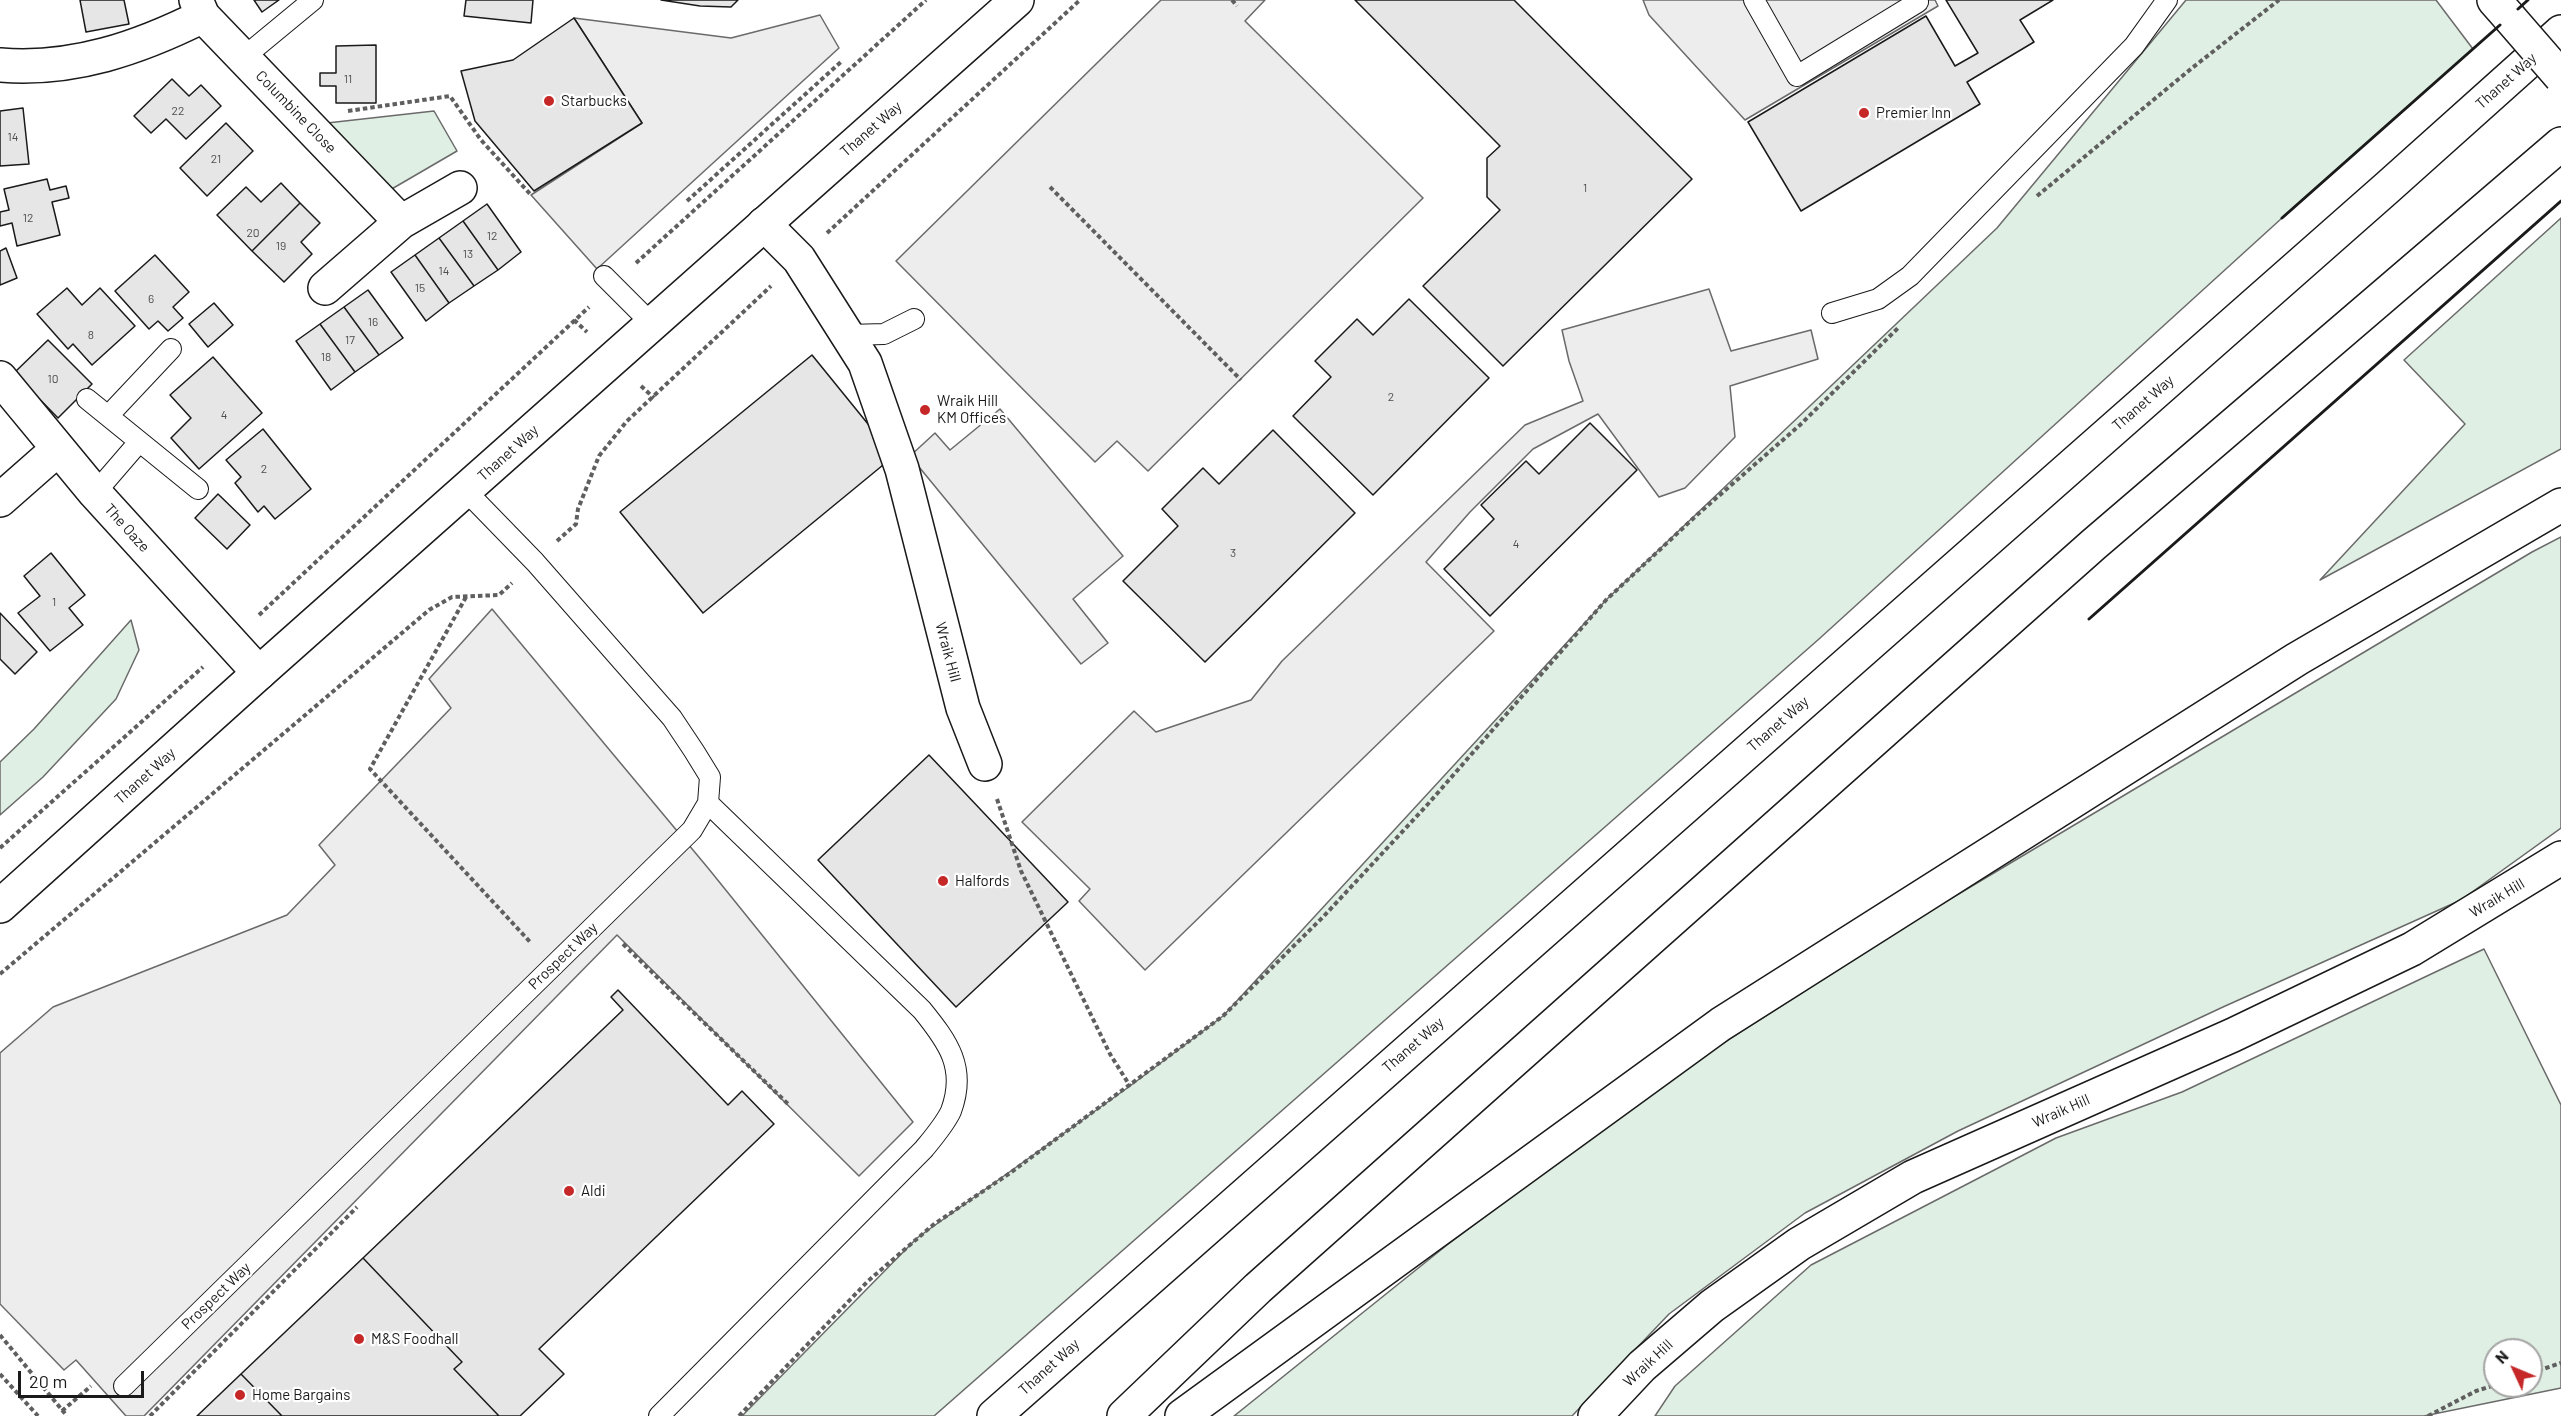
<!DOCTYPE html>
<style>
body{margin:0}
#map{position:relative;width:2561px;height:1416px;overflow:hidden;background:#fff;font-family:Barlow,sans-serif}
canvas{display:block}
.north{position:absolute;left:2483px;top:1338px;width:60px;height:60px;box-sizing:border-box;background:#fff;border:2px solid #a3a3a3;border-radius:50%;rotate:314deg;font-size:16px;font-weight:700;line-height:24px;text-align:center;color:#1a1a1a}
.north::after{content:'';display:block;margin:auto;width:21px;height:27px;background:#c62828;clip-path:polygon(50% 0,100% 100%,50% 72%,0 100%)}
.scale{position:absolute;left:18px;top:1371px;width:126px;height:27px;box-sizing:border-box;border:3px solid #1a1a1a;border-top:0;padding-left:8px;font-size:18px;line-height:21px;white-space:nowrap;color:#1a1a1a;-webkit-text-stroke:4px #fff;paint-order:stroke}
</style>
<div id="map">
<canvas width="2561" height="1416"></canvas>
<div class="north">N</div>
<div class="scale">20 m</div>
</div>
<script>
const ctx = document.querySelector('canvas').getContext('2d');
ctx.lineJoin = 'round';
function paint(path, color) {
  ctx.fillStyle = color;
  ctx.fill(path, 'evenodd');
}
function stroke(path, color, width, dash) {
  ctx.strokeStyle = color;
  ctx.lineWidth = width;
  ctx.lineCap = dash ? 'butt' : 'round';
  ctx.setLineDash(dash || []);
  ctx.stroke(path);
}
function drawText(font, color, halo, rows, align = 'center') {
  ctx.font = font + ' Barlow,sans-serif';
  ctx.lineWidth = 4.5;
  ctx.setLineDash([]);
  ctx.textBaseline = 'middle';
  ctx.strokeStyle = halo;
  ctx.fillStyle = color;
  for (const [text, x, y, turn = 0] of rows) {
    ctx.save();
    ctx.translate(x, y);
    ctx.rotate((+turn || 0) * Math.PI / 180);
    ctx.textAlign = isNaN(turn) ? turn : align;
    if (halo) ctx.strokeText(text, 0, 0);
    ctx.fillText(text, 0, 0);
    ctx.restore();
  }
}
const green = new Path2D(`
 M 2186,0 L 2436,0 L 2473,49 L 2282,218 L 1819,639 L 934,1416 L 742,1416 L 917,1238 L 1130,1086 L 1223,1016 L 1606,600 L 1997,228 Z
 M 434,111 L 457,151 L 390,190 L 327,123 Z
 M 2561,218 L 2561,449 L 2320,580 L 2465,424 L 2404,360 Z
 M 2561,537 L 2561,828 L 2461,900 L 2223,1007 L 1958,1131 L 1805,1213 L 1669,1314 L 1572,1416 L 1234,1416 L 1447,1245 L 1681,1070 L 1925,914 L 2532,552 Z
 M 131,620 L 139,650 L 116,699 L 43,777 L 0,815 L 0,762 L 34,729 Z
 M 2484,949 L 2561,1105 L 2561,1388 L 2424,1416 L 1655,1416 L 1675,1386 L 1811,1265 L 2056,1138 L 2182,1092 ZM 2495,1350 L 2531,1350 L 2531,1386 L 2495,1386 Z`);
const parking = new Path2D(`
 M 1161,0 L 1265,0 L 1245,21 L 1423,198 L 1148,471 L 1117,441 L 1095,462 L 896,261 Z
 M 1643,0 L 1935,0 L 1938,6 L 1745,120 L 1649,15 Z
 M 820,15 L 839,48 L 597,269 L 531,195 L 642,123 L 574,18 L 731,38 Z
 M 1709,289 L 1731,351 L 1811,330 L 1818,359 L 1730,386 L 1735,437 L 1685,488 L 1659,497 L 1598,414 L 1533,449 L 1470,512 L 1426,562 L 1494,631 L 1145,970 L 1079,901 L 1090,889 L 1022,822 L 1134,711 L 1156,732 L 1251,700 L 1282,661 L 1525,425 L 1583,401 L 1569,361 L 1562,330 Z
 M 1000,409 L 1123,556 L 1073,599 L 1108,643 L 1081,664 L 910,456 L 935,433 L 950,450 Z
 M 492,609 L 708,868 L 913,1122 L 859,1176 L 617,935 L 144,1416 L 126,1416 L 76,1360 L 64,1370 L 0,1304 L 0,1053 L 53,1007 L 287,915 L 335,865 L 319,845 L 451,708 L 429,679 Z`);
const building = new Path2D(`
 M 80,0 L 124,0 L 129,24 L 86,32 Z
 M 254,0 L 279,0 L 262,12 Z
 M 466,0 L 533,0 L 531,23 L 464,16 Z
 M 661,0 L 738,0 L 731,7 L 700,6 Z
 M 1355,0 L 1514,0 L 1692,179 L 1503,366 L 1423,286 L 1500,210 L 1487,197 L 1487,158 L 1500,146 Z
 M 1946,0 L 2053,0 L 2020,20 L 2034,42 L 1967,82 L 1980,104 L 1801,211 L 1748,122 L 1926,16 L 1955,66 L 1978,53 Z
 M 574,18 L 642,123 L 534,191 L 475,121 L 461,71 L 513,60 Z
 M 376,45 L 376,103 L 336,103 L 336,86 L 320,86 L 320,73 L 336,73 L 336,46 Z
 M 172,79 L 189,96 L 201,85 L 221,106 L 186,139 L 166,119 L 151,133 L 134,116 Z
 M 23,108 L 29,164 L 0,166 L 0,111 Z
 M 226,123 L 253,151 L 207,196 L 180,168 Z
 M 47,179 L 50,190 L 66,186 L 69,198 L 52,202 L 60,235 L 17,246 L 12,223 L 0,226 L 0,212 L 9,210 L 4,189 Z
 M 281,183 L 300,203 L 252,251 L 217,215 L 246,187 L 261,202 Z
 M 300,203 L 320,223 L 301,242 L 312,254 L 284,282 L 252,251 Z
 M 487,204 L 521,252 L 498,270 L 463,221 Z
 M 463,221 L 498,270 L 474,286 L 439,238 Z
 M 439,238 L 474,286 L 449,303 L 415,255 Z
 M 6,248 L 17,278 L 0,285 L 0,251 Z
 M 155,255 L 189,292 L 173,307 L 183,318 L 168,331 L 158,321 L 149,329 L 115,291 Z
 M 415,255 L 449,303 L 426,321 L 391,272 Z
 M 67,288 L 82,305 L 100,288 L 135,326 L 92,365 L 73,344 L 68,349 L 37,314 Z
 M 368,290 L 403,338 L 379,355 L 344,307 Z
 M 1409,299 L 1489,378 L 1373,495 L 1293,416 L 1331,377 L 1315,361 L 1357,319 L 1373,335 Z
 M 214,303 L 233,325 L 208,347 L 189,324 Z
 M 344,307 L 379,355 L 355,372 L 320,324 Z
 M 320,324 L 355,372 L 331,390 L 296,341 Z
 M 48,340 L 92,384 L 58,418 L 14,373 Z
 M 812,355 L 894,456 L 703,613 L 620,512 Z
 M 213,357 L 262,413 L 199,469 L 171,438 L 191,418 L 170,395 Z
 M 1590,423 L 1637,470 L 1490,616 L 1444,569 L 1494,519 L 1481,505 L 1526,461 L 1539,474 Z
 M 263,429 L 311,489 L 275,519 L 264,506 L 258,512 L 235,483 L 241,477 L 226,460 Z
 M 1273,430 L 1355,513 L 1205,662 L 1123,581 L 1178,526 L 1162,509 L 1203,468 L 1219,484 Z
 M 218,494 L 250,525 L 227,549 L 195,518 Z
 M 51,553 L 85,595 L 69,608 L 83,625 L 50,651 L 18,613 L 40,596 L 24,576 Z
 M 0,613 L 37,652 L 15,674 L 0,659 Z
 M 929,755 L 1068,902 L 956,1007 L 818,860 Z
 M 618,990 L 728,1105 L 742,1091 L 774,1124 L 539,1349 L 564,1374 L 520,1416 L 499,1416 L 454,1369 L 462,1362 L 363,1258 L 623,1010 L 611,997 Z
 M 363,1258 L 462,1362 L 454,1369 L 499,1416 L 282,1416 L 241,1374 Z
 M 241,1374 L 282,1416 L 197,1416 Z`);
const path = new Path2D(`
 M 1232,0 L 1237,6
 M 348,111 L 450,96 L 481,140 L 531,195
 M 1050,187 L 1241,380
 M 2037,196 L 2192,68 L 2279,0
 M 687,201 L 842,61
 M 827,233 L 1080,0
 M 636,263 L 926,0
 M 574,320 L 587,332
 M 641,386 L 654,398
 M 557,541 L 576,524 L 578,509 L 599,456 L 627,421 L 771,286
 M 466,597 L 370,769 L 531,943
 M 259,615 L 589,307
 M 997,799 L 1021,871 L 1110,1054 L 1130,1086
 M 0,848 L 203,667
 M 623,944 L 788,1104
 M 0,974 L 429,610 L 452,597 L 499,595 L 512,583
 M 0,1335 L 67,1416
 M 2531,1373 L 2561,1363
 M 0,1374 L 38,1416
 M 62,1411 L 91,1386
 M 150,1416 L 357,1207
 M 739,1416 L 868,1281 L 933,1225 L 1010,1173 L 1223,1016 L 1324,916 L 1428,804 L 1606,600 L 1698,514 L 1800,425 L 1899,327
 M 2428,1416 L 2476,1391 L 2495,1385`);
const service = new Path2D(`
 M 1754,0 L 1797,76 L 1918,2 L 1917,0
 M 244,57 L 313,0
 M 604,276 L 653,325
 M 1832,313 L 1878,299 L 1910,276 L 2134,46 L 2167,0
 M 849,335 L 884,334 L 914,319
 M 87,399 L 198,489
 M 108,416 L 171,349
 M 95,493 L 139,442
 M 124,1386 L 692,830 L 708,803 L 710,777 L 694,751 L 672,718 L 535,562 L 466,491
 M 659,1416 L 924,1149 C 933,1138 945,1124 951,1111 C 967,1068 948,1042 922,1010 L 708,803`);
const minor = new Path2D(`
 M 196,0 L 203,16 L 401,222
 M 0,65 C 73,71 139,48 203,16
 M 764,224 L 799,259 L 865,363 L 902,469 L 963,708 L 985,764
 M 325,288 L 401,222 L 460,188
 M 0,378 L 95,493 L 259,673
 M 0,500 L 58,449
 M 1595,1416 L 1642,1366 L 1712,1306 L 1799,1244 L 1913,1177 L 2233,1035 L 2412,949 L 2561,858`);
const primary = new Path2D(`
 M 2494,0 L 2509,17
 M 0,906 L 259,673 L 1017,0`);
const trunk = new Path2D(`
 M 994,1416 L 2388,187 L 2561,32
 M 1124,1416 L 1258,1288 L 2093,545 L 2561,144
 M 1182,1416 L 1721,1024 L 2297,659 L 2561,505`);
const primaryBridge = new Path2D(`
 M 2509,17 L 2561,77`);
const wall = new Path2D(`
 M 2518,9 L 2528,0
 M 2282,218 L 2500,25
 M 2089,619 L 2561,201`);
const markers = [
 [549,101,6,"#c62828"],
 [1864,113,6,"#c62828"],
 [925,410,6,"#c62828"],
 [943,881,6,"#c62828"],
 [569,1191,6,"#c62828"],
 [359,1339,6,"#c62828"],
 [240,1395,6,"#c62828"]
];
const numberNames = [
 ["11",348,79],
 ["22",178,111],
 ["14",13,137],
 ["21",216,159],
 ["1",1585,188],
 ["12",28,218],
 ["20",253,233],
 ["12",492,236],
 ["19",281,246],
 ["13",468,254],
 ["14",444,271],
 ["15",420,288],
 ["6",151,299],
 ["16",373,322],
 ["8",91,335],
 ["17",350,340],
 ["18",326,357],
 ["10",53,379],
 ["2",1391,397],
 ["4",224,415],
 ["2",264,469],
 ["4",1516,544],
 ["3",1233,553],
 ["1",54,602]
];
const streetNames = [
 ["Thanet Way",2506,81,-42],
 ["Columbine Close",296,112,46],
 ["Thanet Way",871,129,-41],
 ["Thanet Way",2143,403,-41],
 ["Thanet Way",508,453,-42],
 ["The Oaze",127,528,48],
 ["Wraik Hill",948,652,75],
 ["Thanet Way",1778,724,-41],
 ["Thanet Way",145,776,-42],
 ["Wraik Hill",2497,898,-31],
 ["Prospect Way",563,956,-44],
 ["Thanet Way",1413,1045,-41],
 ["Wraik Hill",2061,1111,-24],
 ["Prospect Way",216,1296,-44],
 ["Wraik Hill",1648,1363,-43],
 ["Thanet Way",1049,1367,-42]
];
const poiNames = [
 ["Starbucks",561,101],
 ["Premier Inn",1876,113],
 ["Wraik Hill",937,401],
 ["KM Offices",937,418],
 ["Halfords",955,881],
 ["Aldi",581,1191],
 ["M&S Foodhall",371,1339],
 ["Home Bargains",252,1395]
];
paint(green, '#e0efe3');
stroke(green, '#6a6a6a', 1.5);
paint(parking, '#ededed');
stroke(parking, '#6a6a6a', 1.5);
paint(building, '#e6e6e6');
stroke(building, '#1a1a1a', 1.5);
stroke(service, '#1a1a1a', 22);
stroke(minor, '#1a1a1a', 36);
stroke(primary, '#1a1a1a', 36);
stroke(trunk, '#1a1a1a', 36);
stroke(path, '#5f5f5f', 4, [4.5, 3]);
stroke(service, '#fff', 20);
stroke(minor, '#fff', 33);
stroke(primary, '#fff', 33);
stroke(trunk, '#fff', 33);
stroke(primaryBridge, '#1a1a1a', 36, []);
stroke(primaryBridge, '#fff', 33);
stroke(wall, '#1a1a1a', 3);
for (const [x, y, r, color] of markers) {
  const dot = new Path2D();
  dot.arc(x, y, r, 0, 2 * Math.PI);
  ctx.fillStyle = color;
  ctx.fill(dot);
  stroke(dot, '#fff', 2);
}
drawText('12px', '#4d4d4d', null, numberNames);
drawText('15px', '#1a1a1a', '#fff', streetNames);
drawText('15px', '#1a1a1a', '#fff', poiNames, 'left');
</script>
